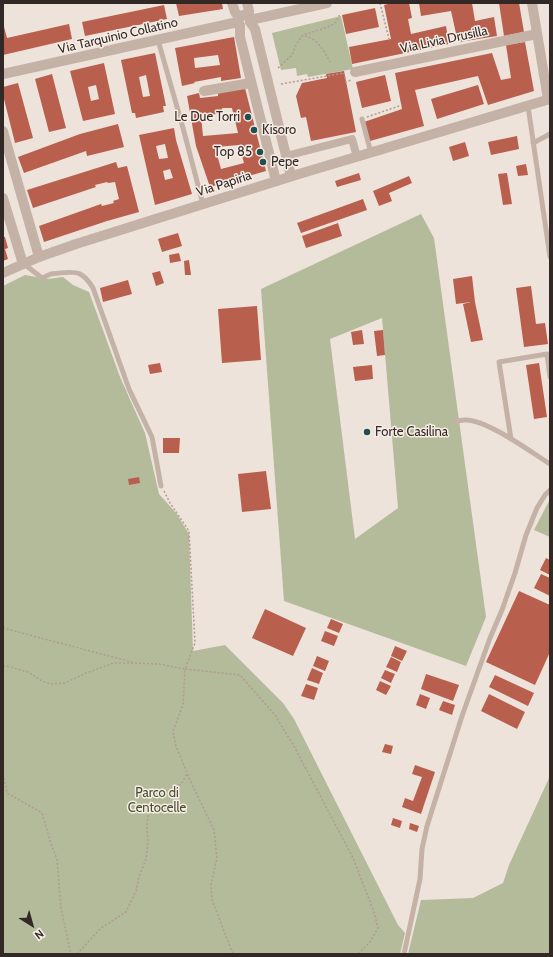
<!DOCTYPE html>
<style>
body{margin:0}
#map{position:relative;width:553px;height:957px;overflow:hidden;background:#eee3da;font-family:Cabin,sans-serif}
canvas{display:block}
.frame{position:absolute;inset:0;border:4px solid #322927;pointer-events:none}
.north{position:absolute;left:12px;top:905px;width:40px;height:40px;-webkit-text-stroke:3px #f7ede5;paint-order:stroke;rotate:143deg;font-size:11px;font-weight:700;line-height:16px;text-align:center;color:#322927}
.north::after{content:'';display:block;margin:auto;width:14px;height:18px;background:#322927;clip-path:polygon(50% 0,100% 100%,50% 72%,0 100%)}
</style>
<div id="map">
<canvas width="553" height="957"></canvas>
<div class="frame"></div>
<div class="north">N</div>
</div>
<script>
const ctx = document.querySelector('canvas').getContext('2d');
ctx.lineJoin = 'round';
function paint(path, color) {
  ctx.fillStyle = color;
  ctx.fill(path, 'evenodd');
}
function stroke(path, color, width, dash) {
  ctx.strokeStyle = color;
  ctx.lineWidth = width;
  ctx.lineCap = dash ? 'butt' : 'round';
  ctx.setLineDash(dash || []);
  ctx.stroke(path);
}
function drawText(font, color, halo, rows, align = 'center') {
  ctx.font = font + ' Cabin,sans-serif';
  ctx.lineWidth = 3;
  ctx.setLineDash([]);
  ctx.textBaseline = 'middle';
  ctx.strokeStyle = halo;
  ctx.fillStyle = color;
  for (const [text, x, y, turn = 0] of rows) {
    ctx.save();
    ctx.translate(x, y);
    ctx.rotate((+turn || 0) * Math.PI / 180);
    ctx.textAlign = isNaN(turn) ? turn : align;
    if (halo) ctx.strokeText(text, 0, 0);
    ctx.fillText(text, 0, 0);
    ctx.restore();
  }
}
const green = new Path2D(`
 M 341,16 L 353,69 L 308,77 L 307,74 L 297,76 L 296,68 L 281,70 L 272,33 Z
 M 421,214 L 434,238 L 486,617 L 466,666 L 284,601 L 261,289 ZM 382,318 L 398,508 L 355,539 L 330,339 Z
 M 25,275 L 48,279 L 63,277 L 73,285 L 89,292 L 103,330 L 120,377 L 145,433 L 159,494 L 176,513 L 189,534 L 193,651 L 225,645 L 283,703 L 294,719 L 398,925 L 405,933 L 400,954 L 3,954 L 3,286 Z
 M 550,499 L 550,537 L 534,530 Z
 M 550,776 L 550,954 L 408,954 L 421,900 L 473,898 L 503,883 L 509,865 Z`);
const building = new Path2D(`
 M 176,3 L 222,3 L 223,9 L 179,16 Z
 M 392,3 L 409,3 L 412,18 L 408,19 L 411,34 L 446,26 L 449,44 L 352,64 L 349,47 L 391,39 L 384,5 Z
 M 419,3 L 472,3 L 475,21 L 494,17 L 497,36 L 459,42 L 458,38 L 457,38 L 451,11 L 421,16 Z
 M 499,3 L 519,3 L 524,32 L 504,36 Z
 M 164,5 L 167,19 L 85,36 L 82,22 Z
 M 375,8 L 379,27 L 346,34 L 342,15 Z
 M 3,23 L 7,38 L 69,24 L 72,39 L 3,55 Z
 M 234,37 L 241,78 L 221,81 L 221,77 L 194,82 L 195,83 L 182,86 L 175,48 ZM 218,55 L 220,65 L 195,68 L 194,58 Z
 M 525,42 L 534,91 L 488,105 L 478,76 L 415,90 L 424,126 L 370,141 L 364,122 L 402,109 L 395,73 L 492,53 L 501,80 L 511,78 L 506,45 Z
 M 155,53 L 166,106 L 163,106 L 164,112 L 136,118 L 135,113 L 132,113 L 121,60 ZM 146,75 L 150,96 L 143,97 L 139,77 Z
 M 104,63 L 115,114 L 83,121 L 70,71 ZM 96,85 L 99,99 L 91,101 L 88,87 Z
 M 344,71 L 356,132 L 311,141 L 306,117 L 301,118 L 296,96 L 302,83 L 327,78 L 326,74 Z
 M 52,74 L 66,128 L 49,132 L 35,79 Z
 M 385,75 L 391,101 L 362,108 L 356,82 Z
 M 18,83 L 33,138 L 15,143 L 3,95 L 3,87 Z
 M 478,85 L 484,104 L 437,119 L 431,99 Z
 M 245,88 L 266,171 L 210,187 L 196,146 L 187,96 L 199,93 L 200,98 L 218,96 L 218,92 ZM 222,108 L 232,108 L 238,133 L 203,136 L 201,116 L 223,113 ZM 239,145 L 244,163 L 221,169 L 215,147 Z
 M 118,124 L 124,147 L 87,156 L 86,151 L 24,173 L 18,157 L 80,134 Z
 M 174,128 L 176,140 L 192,194 L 155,205 L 139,135 ZM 165,144 L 168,158 L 159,159 L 156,146 ZM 170,169 L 173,178 L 165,180 L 163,171 Z
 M 517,136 L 519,149 L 491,155 L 488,142 Z
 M 465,142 L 469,156 L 453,161 L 449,147 Z
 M 116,162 L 118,168 L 127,166 L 139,212 L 107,221 L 44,242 L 39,226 L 101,204 L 102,206 L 114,203 L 113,201 L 119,199 L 115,182 L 108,183 L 107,182 L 95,185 L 96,187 L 33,208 L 27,190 Z
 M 526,164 L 528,175 L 518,176 L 516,166 Z
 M 359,173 L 361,180 L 337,187 L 335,181 Z
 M 507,173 L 512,204 L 503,205 L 498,174 Z
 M 409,176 L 412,183 L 389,193 L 392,201 L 379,206 L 373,191 Z
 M 363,199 L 367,210 L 301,233 L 297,223 Z
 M 338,223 L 342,236 L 306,248 L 302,236 Z
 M 178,233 L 182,246 L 162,252 L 158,239 Z
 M 3,237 L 5,237 L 8,248 L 5,249 L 8,259 L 3,261 Z
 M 179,253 L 181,261 L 170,263 L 169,255 Z
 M 189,260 L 191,275 L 185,275 L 184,261 Z
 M 160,271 L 164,283 L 156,286 L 152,273 Z
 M 472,276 L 475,302 L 483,340 L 471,342 L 463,304 L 471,302 L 456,304 L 453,279 Z
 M 128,280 L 132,294 L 103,302 L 100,288 Z
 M 531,286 L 536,324 L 545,323 L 548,344 L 524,347 L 516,288 Z
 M 257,306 L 261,360 L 222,363 L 218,309 Z
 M 362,330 L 364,344 L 353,345 L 351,332 Z
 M 383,330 L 385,355 L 377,356 L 374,331 Z
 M 160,363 L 162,372 L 150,374 L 148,365 Z
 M 539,363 L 547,417 L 534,419 L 526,365 Z
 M 372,365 L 373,379 L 355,381 L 353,367 Z
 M 163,438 L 180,438 L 179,453 L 163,453 Z
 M 266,471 L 271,509 L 242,512 L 238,474 Z
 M 139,477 L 140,483 L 129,485 L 128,479 Z
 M 546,558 L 550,560 L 550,575 L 540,570 Z
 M 541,574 L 550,578 L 550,596 L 534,588 Z
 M 519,591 L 550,605 L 550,652 L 535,685 L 486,662 Z
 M 265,609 L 306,628 L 293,656 L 252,638 Z
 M 331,619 L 343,624 L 339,633 L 327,628 Z
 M 325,631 L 338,636 L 334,646 L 321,641 Z
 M 395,646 L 407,651 L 402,661 L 391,656 Z
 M 317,656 L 329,661 L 325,671 L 313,666 Z
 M 391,657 L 401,662 L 397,672 L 386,667 Z
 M 312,668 L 323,673 L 319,684 L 307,680 Z
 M 385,670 L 395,674 L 391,683 L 381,678 Z
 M 426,674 L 459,685 L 453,701 L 421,689 Z
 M 495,675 L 534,693 L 528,706 L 489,687 Z
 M 380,681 L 391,686 L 386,695 L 376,690 Z
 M 306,684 L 318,688 L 314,700 L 301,696 Z
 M 420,694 L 430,698 L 426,709 L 416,705 Z
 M 489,694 L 525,712 L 517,729 L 481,711 Z
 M 443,701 L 455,705 L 452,715 L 439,710 Z
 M 385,744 L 393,746 L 391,754 L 382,752 Z
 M 415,765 L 435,772 L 421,814 L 402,807 L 405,798 L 413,801 L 422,777 L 412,774 Z
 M 393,818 L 402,821 L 400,828 L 391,825 Z
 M 410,823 L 419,826 L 417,832 L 409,829 Z`);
const path = new Path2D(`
 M 380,3 L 389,39
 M 305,36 C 318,39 324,51 330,62
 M 278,68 L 292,55 L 297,43 L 303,35 L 328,27 L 335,23 L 339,17 L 339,15
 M 281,84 L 344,73 L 346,82 L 351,80
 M 367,117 L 402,105
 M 164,491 L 170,503 L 189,531 L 195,643 L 185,669 L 240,675 L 275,715 L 295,748 L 353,858 L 374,912 L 378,928 L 370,942 L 358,954
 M 3,628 L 132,662
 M 3,666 L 6,666 L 28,672 L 42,681 L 51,684 L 65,683 L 86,673 L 114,663 L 136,663 L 159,664 L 185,669 L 183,705 L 173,731 L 176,746 L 190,780 L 214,830 L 217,858 L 211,884 L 212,900 L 233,954
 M 3,774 L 7,793 L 42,813 L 51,844 L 57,859 L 61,908 L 71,954
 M 77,954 L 101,928 L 126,912 L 136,891 L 139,877 L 146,859 L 148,842 L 147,825 L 149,806 L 158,795 L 181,784 L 187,774`);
const service = new Path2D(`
 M 158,40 L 183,128 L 203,204
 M 528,106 L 550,257
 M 362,119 L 371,153
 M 533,143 L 550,134
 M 24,264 L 42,278 C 45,277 48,275 51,274 C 58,273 74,271 80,274 C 86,277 90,283 93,288 L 129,389 L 152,437 L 161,486
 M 455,422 C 458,421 461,420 464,420 C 485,418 531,452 550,464
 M 511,439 L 499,362 L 547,354 L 550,377
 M 404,954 L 420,879 L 422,849 L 427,826 L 462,716 L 490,638 L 502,610 L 515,573 L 526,535 L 537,508 L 545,495 L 550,490`);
const pedestrian = new Path2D(`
 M 286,156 L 352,139 L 357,157`);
const minor = new Path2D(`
 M 232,3 L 235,12 L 239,18
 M 247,3 L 249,11 L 249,17
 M 239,18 L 243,15 C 250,15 249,17 250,22 C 251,24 254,27 255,29 L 291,176
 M 250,20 L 327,3
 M 240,25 L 240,37 L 276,181
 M 355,72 L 537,34
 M 3,74 L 238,22
 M 204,91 L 251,83
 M 3,131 L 39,257
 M 3,198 L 23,264`);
const tertiary = new Path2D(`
 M 532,3 L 548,99
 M 3,273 L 39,257 L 76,244 L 299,174 L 550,99`);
const markers = [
 [248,117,4,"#214f4f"],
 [254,130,4,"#214f4f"],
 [260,152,4,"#214f4f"],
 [263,162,4,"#214f4f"],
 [367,432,4,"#214f4f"]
];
const streetNames = [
 ["Via Tarquinio Collatino",118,36,-13],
 ["Via Livia Drusilla",444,40,-12],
 ["Via Papiria",224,184,-18]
];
const poiNames = [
 ["Le Due Torri",240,117,"right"],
 ["Kisoro",262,130],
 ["Top 85",252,152,"right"],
 ["Pepe",271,162],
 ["Forte Casilina",375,432]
];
const parkNames = [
 ["Parco di",157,793],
 ["Centocelle",157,808]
];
paint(green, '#b3bb9b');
paint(building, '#b95f4d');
stroke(path, '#b09c91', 1.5, [2, 2]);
stroke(service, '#c5b2a7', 5);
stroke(pedestrian, '#c5b2a7', 8);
stroke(minor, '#c5b2a7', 10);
stroke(tertiary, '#c5b2a7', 10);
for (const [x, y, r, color] of markers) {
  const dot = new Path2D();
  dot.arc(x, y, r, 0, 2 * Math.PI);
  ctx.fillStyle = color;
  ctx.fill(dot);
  stroke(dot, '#f7ede5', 1.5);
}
drawText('13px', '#322927', '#f7ede5', streetNames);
drawText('13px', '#322927', '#f7ede5', poiNames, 'left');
drawText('13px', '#444e2d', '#f7ede5', parkNames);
</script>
